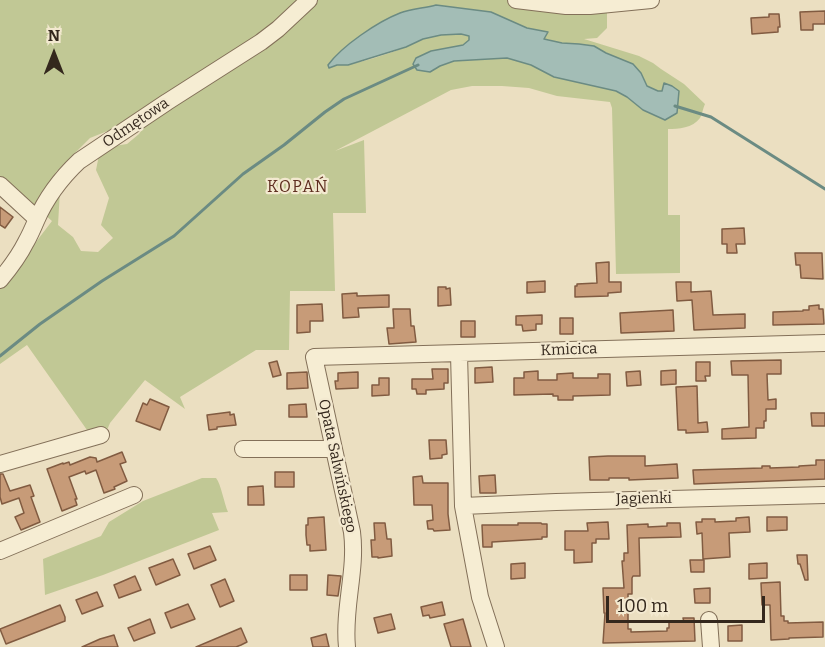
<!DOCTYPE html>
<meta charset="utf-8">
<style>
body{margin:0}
#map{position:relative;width:825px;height:647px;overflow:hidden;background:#ebdfc1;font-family:Bitter,serif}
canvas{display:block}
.north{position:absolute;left:24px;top:24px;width:60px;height:60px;-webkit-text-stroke:4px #f3e9d0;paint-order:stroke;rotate:0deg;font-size:16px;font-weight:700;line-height:24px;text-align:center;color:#34281d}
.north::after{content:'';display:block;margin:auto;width:21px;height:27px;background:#34281d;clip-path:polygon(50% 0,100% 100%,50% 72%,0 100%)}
.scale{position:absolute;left:606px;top:596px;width:159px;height:27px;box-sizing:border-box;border:3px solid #34281d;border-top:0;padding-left:8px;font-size:18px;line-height:21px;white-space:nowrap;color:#34281d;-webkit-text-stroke:4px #f3e9d0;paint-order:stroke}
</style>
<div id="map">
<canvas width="825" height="647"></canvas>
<div class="north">N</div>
<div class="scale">100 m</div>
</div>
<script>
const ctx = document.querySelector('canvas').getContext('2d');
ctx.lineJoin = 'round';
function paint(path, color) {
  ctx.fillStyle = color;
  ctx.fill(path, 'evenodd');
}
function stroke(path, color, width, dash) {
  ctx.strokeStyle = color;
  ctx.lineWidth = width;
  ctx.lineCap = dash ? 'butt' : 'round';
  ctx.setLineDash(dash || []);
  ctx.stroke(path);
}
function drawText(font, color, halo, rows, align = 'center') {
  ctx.font = font + ' Bitter,serif';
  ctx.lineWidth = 4.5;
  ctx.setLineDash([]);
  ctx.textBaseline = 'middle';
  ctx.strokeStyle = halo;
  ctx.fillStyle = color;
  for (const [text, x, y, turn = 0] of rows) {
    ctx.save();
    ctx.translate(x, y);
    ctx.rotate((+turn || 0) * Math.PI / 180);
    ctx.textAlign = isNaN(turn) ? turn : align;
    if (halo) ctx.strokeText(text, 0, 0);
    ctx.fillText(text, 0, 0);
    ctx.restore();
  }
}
const green = new Path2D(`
 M 0,0 L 622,0 L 607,9 L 607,28 L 597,38 L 584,39 L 639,56 L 653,63 L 661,69 L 684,84 L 705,104 C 703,108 702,115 700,118 C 693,128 678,129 668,129 L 668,215 L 680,215 L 680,273 L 616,274 L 612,108 L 610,102 L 557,96 L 529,88 L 502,86 L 472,86 L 451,90 L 335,151 L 364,140 L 366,213 L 333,213 L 335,291 L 290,291 L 289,350 L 256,350 L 180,397 L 185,409 L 145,380 L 110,423 L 107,430 L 87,430 L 27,345 L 0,364 L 0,289 L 52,221 L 0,176 ZM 436,5 L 491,12 L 527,28 L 548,32 L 543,39 C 550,39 555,42 562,43 C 572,45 581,43 591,46 C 597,47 602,51 608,54 C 631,64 636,61 647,86 L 658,91 L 662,91 L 664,83 L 664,120 L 643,110 L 627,97 L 616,91 L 554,77 L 531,65 L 507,58 L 454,61 L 440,66 L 430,72 L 431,51 L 463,45 L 470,40 L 469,36 C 455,33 437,34 423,39 C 417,41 412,45 406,47 C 388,54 356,65 337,65 L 345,49 L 362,35 L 385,21 L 401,13 ZM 148,121 L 139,134 L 127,144 L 108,147 L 99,155 L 96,170 L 109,198 L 101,225 L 113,238 L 98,252 L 81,251 L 73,237 L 58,225 L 60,190 L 53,181 L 56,172 L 90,138 L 120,126 Z
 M 202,478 L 216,478 C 221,484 224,503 228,512 L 212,513 L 219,530 L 103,575 L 45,595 L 43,559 L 101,536 L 109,522 L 143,501 Z`);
const water = new Path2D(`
 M 436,5 L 491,12 L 527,28 L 548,32 L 544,39 L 562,43 L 579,44 L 594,46 L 606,53 L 633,64 L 641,73 L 647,86 L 658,91 L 662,91 L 664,83 L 672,86 L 679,91 L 677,113 L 665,120 L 643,110 L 627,97 L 616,91 L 554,77 L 531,65 L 507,58 L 454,61 L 440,66 L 430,72 L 417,70 L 413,64 L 416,58 L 431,51 L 463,45 L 469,40 L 469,36 L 461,34 L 441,35 L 423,39 L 406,47 L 348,65 L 337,65 L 329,68 L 328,65 C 342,46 377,22 400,13 C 411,9 425,8 436,5 Z`);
const stream = new Path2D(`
 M 675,106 L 711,117 L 825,189
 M 0,356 L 40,324 L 102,281 L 174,236 L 243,174 L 284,145 L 325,112 L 344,99 L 418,65`);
const building = new Path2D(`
 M 825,11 L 825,24 L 813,24 L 813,30 L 801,30 L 800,12 Z
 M 769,14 L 779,14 L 780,27 L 778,27 L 778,32 L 752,34 L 751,18 L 769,17 Z
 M 0,207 L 13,217 L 5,228 L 0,225 Z
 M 744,228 L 745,244 L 736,244 L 737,253 L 727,253 L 727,244 L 722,244 L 722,229 Z
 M 795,253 L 822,253 L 823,279 L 801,278 L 800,265 L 796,265 Z
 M 609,262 L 609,282 L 621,282 L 621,292 L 608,293 L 608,296 L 575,297 L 575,286 L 577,286 L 577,284 L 597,283 L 596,263 Z
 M 545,281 L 545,292 L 527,293 L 527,282 Z
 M 676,282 L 691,282 L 691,292 L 711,291 L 713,315 L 745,314 L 745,328 L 694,330 L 692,300 L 677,301 Z
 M 438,287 L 446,287 L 446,289 L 450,288 L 451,305 L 438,306 Z
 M 357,293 L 357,296 L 389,295 L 389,307 L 358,308 L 359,317 L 343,318 L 342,294 Z
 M 322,304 L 323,321 L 310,321 L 310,332 L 297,333 L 297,305 Z
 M 819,305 L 819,309 L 823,309 L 824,324 L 773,325 L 773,312 L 803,311 L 803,310 L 809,310 L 809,306 Z
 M 393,309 L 410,309 L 411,326 L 414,326 L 416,342 L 389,344 L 387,328 L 394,328 Z
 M 673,310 L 674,331 L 621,333 L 620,313 Z
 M 542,315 L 542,324 L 536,324 L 536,330 L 523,331 L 522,325 L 516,325 L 516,316 Z
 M 560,318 L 573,318 L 573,334 L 560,334 Z
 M 461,321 L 475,321 L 475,337 L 461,337 Z
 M 781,360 L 781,374 L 767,374 L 768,400 L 776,399 L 776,409 L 766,409 L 766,421 L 764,421 L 764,428 L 756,428 L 756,438 L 722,439 L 722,429 L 749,427 L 748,375 L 732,375 L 731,361 Z
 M 277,361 L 281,375 L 273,377 L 269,363 Z
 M 696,362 L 710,362 L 710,376 L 705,376 L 706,381 L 696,381 Z
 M 492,367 L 493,382 L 475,383 L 475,368 Z
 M 432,369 L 448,369 L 448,383 L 444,383 L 444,389 L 426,390 L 426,394 L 417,394 L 416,389 L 412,389 L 412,379 L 433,379 Z
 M 676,370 L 676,384 L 661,385 L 661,371 Z
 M 538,371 L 538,380 L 557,380 L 557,374 L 573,373 L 573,378 L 598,378 L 598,374 L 610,374 L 610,395 L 573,396 L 573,400 L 558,400 L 558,396 L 553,396 L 553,394 L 514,395 L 514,378 L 524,378 L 524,372 Z
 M 640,371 L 641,385 L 627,386 L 626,372 Z
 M 307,372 L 308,388 L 287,389 L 287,373 Z
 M 358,372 L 358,388 L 336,389 L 335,381 L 338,381 L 338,373 Z
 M 379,378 L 389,378 L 389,395 L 372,396 L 372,385 L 379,385 Z
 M 697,386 L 698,423 L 707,422 L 708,432 L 686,433 L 686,430 L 678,430 L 676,387 Z
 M 150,399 L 169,407 L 160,430 L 136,421 L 143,403 L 147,405 Z
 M 306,404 L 307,417 L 289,417 L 289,405 Z
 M 230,412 L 230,415 L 234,414 L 236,425 L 217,427 L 217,429 L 209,430 L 207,415 Z
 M 811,413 L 825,413 L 825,426 L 812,426 Z
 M 429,440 L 446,440 L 447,454 L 442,455 L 442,458 L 430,459 Z
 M 122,452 L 126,462 L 120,464 L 127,481 L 114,487 L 115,489 L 104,493 L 96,470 L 86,474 L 85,471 L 69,477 L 77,499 L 75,499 L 77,505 L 62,511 L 47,469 L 63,463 L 63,464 L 69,462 L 70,465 L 90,457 L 96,458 L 97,462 Z
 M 608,456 L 645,456 L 645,466 L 677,464 L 678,478 L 629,480 L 629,478 L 609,478 L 609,480 L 590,480 L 589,457 Z
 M 816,460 L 825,460 L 825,479 L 694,484 L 693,470 L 762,468 L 762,466 L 770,466 L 770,468 L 799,467 L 799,466 L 816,465 Z
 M 275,472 L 294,472 L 294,487 L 275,487 Z
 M 0,474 L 3,474 L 10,491 L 30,485 L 34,496 L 31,497 L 40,522 L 21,530 L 15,517 L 24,513 L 19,498 L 2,504 L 0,497 Z
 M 495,475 L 496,493 L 480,493 L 479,476 Z
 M 422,476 L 423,483 L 448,483 L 448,514 L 450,530 L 434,531 L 433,529 L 428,529 L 427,521 L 433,520 L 432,505 L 414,505 L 413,477 Z
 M 263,486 L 264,505 L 248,505 L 248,487 Z
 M 324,517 L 326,550 L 310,551 L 310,545 L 307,545 L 306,535 L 306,525 L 308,525 L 308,518 Z
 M 749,517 L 750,532 L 729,533 L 730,557 L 703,559 L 702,533 L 697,534 L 696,522 L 702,522 L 702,519 L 715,519 L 715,522 L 736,521 L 736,518 Z
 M 767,517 L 787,517 L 787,530 L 767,531 Z
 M 608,522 L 609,539 L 596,539 L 596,543 L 592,543 L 592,562 L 574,563 L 574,550 L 565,550 L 565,531 L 588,531 L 587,523 Z
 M 374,523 L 385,523 L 387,539 L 391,539 L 392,556 L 378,558 L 378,557 L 372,557 L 371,540 L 375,540 Z
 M 518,523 L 541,523 L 542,524 L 547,524 L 547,537 L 542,537 L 542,539 L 492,542 L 492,547 L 483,547 L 482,525 L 518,525 Z
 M 667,523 L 680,523 L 681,537 L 639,538 L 640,576 L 633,576 L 632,578 L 632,594 L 628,594 L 628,629 L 631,629 L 631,632 L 667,631 L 667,628 L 669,628 L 669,622 L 684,622 L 683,618 L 694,618 L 695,641 L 603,643 L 605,613 L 604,613 L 603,588 L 624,588 L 622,561 L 624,561 L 624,553 L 628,553 L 627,525 L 648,524 L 648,527 L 667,526 Z
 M 210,546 L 216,560 L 194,569 L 188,554 Z
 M 797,555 L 807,555 L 808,580 L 805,580 L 800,564 L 798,564 Z
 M 173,559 L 180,575 L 156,585 L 149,568 Z
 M 690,560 L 704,560 L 704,572 L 691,572 Z
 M 525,563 L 525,578 L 511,579 L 511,564 Z
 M 767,563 L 767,578 L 749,579 L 749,564 Z
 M 290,575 L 307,575 L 307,590 L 290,590 Z
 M 328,575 L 341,576 L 338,596 L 327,595 Z
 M 135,576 L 141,590 L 119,598 L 114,585 Z
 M 225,579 L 234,601 L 220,607 L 211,585 Z
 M 780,582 L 781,616 L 784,616 L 784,621 L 788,621 L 788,623 L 823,622 L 823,637 L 789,638 L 789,639 L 771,640 L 770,605 L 762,605 L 761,583 Z
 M 710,588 L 710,603 L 695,603 L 694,589 Z
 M 97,592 L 103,606 L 82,614 L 76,600 Z
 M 442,602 L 445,615 L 430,618 L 429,615 L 423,616 L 421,607 Z
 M 188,604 L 195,619 L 171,628 L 165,613 Z
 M 60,605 L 65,617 L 65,621 L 6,644 L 0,629 Z
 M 391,614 L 395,629 L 378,633 L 374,618 Z
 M 150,619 L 155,633 L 134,641 L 128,628 Z
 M 463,619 L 471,647 L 451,647 L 444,624 Z
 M 742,625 L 742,641 L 728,641 L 728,626 Z
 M 241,628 L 247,642 L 241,645 L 236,647 L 196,647 Z
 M 326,634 L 329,647 L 313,647 L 311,638 Z
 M 114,635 L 118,647 L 82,647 L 100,639 Z`);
const minor = new Path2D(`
 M 516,0 L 566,6 L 590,6 L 651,0
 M 0,185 L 37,219
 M 0,280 C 10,268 19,256 26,242 C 30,235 33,228 36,221 C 46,198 61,178 79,161 L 167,102 L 261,42 L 278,29 L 309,0
 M 459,354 L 463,506 L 480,597 L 496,647
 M 243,449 L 334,449
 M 0,464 L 101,435
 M 463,506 L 556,502 L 825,495
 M 0,551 L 134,495
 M 709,620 L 711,647
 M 347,647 C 343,608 357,570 352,532 L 314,357 L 825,343`);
const streetNames = [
 ["Odmętowa",136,123,-34],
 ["Kmicica",569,350,-2],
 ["Opata Salwińskiego",337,466,78],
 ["Jagienki",644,499,-1]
];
const neighbourhoodNames = [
 ["KOPAŃ",298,188]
];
paint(green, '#c1c895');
paint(water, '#a3bdb6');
stroke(water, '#6b8b83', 1.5);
stroke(stream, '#6b8b83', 3);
paint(building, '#c79b78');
stroke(building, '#815b41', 1.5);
stroke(minor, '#837059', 18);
stroke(minor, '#f6edd3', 16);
drawText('15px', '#34281d', '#f3e9d0', streetNames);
ctx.letterSpacing = '1.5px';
drawText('16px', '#5e2d1f', '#f3e9d0', neighbourhoodNames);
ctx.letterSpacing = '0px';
</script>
